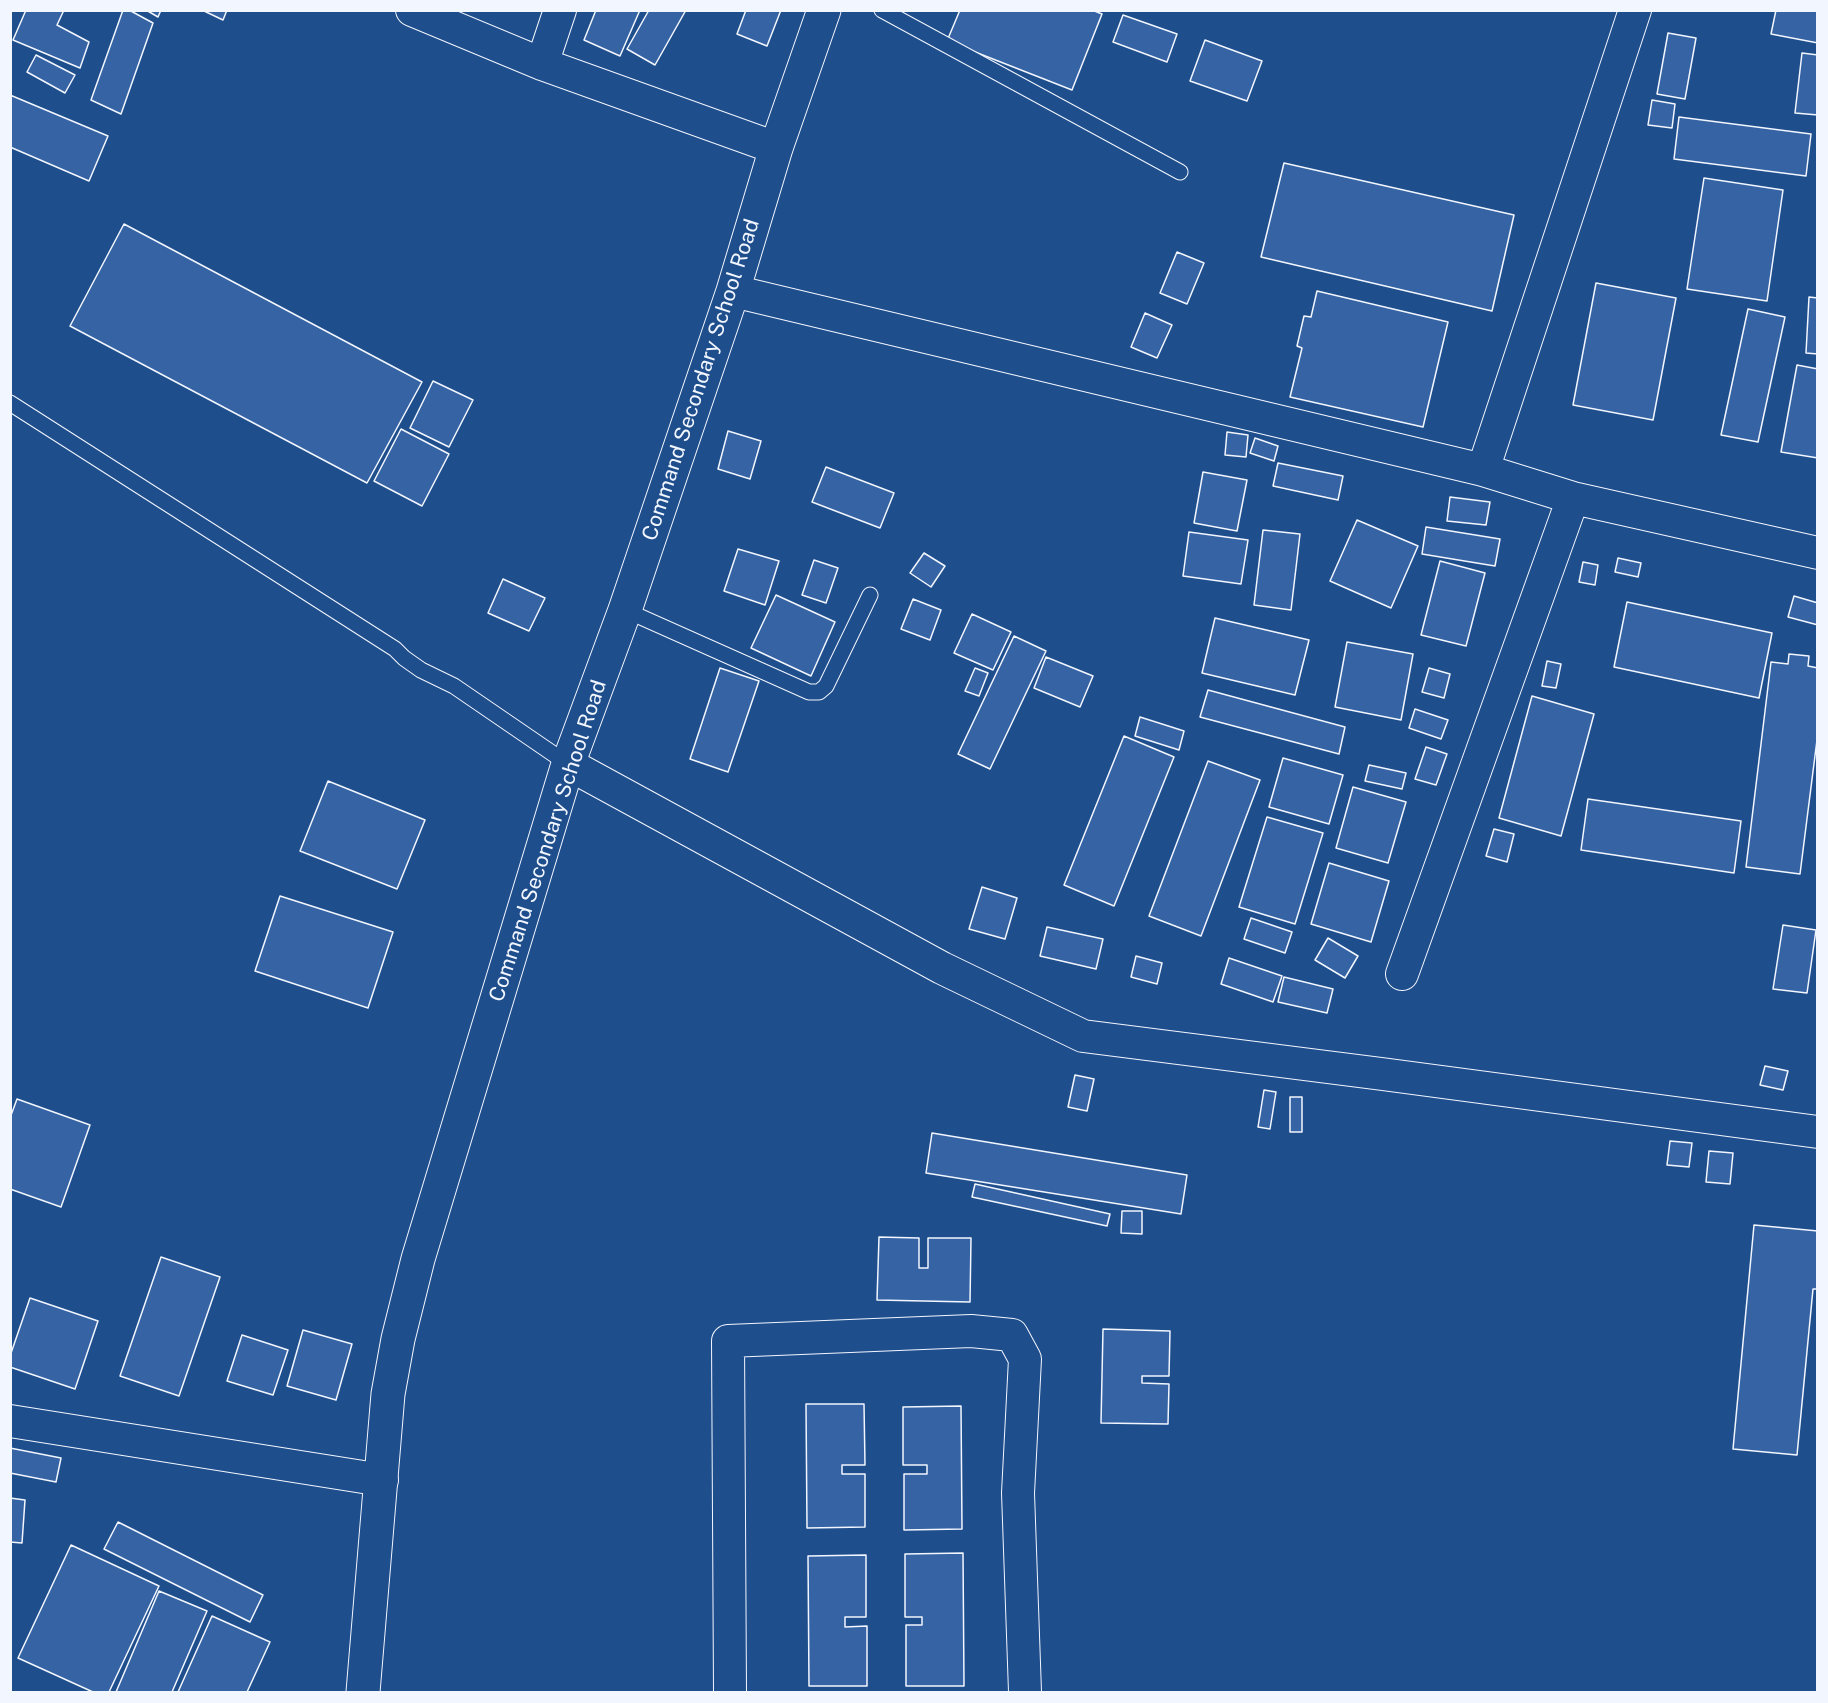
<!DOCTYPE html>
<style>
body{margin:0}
#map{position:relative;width:1828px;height:1703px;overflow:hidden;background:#1f4e8c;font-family:"Public Sans",sans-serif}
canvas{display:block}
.frame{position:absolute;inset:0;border:12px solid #f2f6ff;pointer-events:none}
</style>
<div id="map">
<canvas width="1828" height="1703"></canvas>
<div class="frame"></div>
</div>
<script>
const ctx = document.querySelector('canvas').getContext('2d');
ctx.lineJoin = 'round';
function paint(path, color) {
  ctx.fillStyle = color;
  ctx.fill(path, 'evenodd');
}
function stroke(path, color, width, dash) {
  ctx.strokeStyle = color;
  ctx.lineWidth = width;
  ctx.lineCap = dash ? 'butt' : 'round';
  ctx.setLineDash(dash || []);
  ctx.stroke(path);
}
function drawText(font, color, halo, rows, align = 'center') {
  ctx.font = font + ' "Public Sans",sans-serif';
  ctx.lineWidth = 4.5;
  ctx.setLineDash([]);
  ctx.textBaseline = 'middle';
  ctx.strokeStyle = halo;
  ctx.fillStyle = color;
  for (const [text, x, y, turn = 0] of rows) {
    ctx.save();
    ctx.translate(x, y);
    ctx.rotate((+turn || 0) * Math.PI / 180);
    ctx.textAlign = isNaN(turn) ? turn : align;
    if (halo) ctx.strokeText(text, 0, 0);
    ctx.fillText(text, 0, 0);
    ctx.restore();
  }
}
const building = new Path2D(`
 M 26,10 L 64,10 L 57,25 L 89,42 L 80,68 L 13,40 Z
 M 123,10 L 129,10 L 153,23 L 121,114 L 91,100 Z
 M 146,10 L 161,10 L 158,17 Z
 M 202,10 L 227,10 L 223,20 Z
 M 596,10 L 640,10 L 620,56 L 584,40 Z
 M 649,10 L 686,10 L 655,65 L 627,49 Z
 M 746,10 L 781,10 L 767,46 L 737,34 Z
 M 960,10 L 1092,10 L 1102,14 L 1072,90 L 947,41 Z
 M 1776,10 L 1818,10 L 1818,43 L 1771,34 Z
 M 1123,15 L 1177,34 L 1167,62 L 1113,42 Z
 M 1668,33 L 1696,38 L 1685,99 L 1657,94 Z
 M 1205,40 L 1262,61 L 1247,101 L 1190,81 Z
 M 1802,53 L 1818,55 L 1818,115 L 1795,113 Z
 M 36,55 L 75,75 L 65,93 L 27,72 Z
 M 10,95 L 108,136 L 89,181 L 10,147 Z
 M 1652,100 L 1675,104 L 1672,128 L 1648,125 Z
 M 1679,117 L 1811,134 L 1806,176 L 1674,159 Z
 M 1284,163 L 1514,215 L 1492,311 L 1261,257 Z
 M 1704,178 L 1783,190 L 1767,301 L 1687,289 Z
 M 124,224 L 422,382 L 367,483 L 70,326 Z
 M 1177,252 L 1204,263 L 1187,304 L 1160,293 Z
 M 1596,283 L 1676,298 L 1653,420 L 1573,405 Z
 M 1317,291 L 1448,322 L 1423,427 L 1290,397 L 1302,348 L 1297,346 L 1304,316 L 1311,317 Z
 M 1809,297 L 1818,298 L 1818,354 L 1806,353 Z
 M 1748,309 L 1785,317 L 1758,442 L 1721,435 Z
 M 1145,313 L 1172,325 L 1157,358 L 1131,347 Z
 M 1797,365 L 1818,369 L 1818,458 L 1781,452 Z
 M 433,381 L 473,400 L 449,447 L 410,428 Z
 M 401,429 L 449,454 L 422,506 L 374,481 Z
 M 728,431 L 761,441 L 750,479 L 718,469 Z
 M 1227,432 L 1248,435 L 1246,457 L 1225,455 Z
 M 1255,438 L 1278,446 L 1274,461 L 1250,453 Z
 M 1278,463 L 1343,476 L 1338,500 L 1273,486 Z
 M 826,467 L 894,493 L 880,528 L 812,502 Z
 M 1203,472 L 1247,480 L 1237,531 L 1194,523 Z
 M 1450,497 L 1490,502 L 1486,525 L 1447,521 Z
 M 1357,520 L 1418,546 L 1391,608 L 1330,581 Z
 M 1426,527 L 1500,539 L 1495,566 L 1422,554 Z
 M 1263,530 L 1300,534 L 1291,610 L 1254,605 Z
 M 1189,532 L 1248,540 L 1241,584 L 1183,576 Z
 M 738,549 L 779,561 L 765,605 L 724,591 Z
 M 924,553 L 945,566 L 931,587 L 910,573 Z
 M 1618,558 L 1641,563 L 1638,577 L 1615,572 Z
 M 814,560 L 838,568 L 826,603 L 802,595 Z
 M 1440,561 L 1485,573 L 1466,646 L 1421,635 Z
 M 1583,562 L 1598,565 L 1595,585 L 1579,582 Z
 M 503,579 L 545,598 L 529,631 L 488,613 Z
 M 776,595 L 835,622 L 811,676 L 751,648 Z
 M 1794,596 L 1818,603 L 1818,625 L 1788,617 Z
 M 913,599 L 941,610 L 930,640 L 901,629 Z
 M 1627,602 L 1772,633 L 1759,698 L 1614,667 Z
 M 972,614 L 1011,632 L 993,670 L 954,653 Z
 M 1215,618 L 1309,640 L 1295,695 L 1202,673 Z
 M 1014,636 L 1046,651 L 990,769 L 958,754 Z
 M 1347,642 L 1413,654 L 1401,720 L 1335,707 Z
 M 1789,654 L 1809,656 L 1808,666 L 1818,668 L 1818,732 L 1800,874 L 1746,867 L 1771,662 L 1788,664 Z
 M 1046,657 L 1093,676 L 1080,707 L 1034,688 Z
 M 1547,661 L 1561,664 L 1556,688 L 1542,686 Z
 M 720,668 L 759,681 L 728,772 L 690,759 Z
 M 975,668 L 988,673 L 979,696 L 965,691 Z
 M 1429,668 L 1450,674 L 1444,698 L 1422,692 Z
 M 1208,690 L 1345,727 L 1339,754 L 1200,717 Z
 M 1532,696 L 1594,714 L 1561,836 L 1499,818 Z
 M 1415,709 L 1448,720 L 1441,739 L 1409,728 Z
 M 1140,717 L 1184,731 L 1179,750 L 1135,736 Z
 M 1124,736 L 1174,757 L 1114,906 L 1064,885 Z
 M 1426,747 L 1447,754 L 1436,785 L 1415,779 Z
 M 1283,758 L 1343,775 L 1329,824 L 1269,807 Z
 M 1208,761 L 1260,780 L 1201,936 L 1149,916 Z
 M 1369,765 L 1406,773 L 1402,789 L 1365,781 Z
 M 328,781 L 425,820 L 397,889 L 300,851 Z
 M 1353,787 L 1406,802 L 1388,863 L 1336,848 Z
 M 1588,799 L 1741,821 L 1734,873 L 1581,850 Z
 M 1267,817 L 1323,833 L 1295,924 L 1239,907 Z
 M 1494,829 L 1514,834 L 1507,862 L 1486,856 Z
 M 1329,863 L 1389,881 L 1371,942 L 1311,924 Z
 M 982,887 L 1017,898 L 1005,939 L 969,929 Z
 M 280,896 L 393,932 L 368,1008 L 255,971 Z
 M 1251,918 L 1292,932 L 1285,953 L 1244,939 Z
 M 1783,925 L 1816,930 L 1807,993 L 1773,989 Z
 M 1047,927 L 1103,939 L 1096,969 L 1040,956 Z
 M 1328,938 L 1358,956 L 1345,978 L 1315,960 Z
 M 1136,956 L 1162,963 L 1157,984 L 1131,977 Z
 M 1229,958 L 1282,976 L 1273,1002 L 1221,984 Z
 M 1284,977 L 1333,989 L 1327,1013 L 1278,1002 Z
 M 1765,1066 L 1788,1071 L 1783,1090 L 1760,1085 Z
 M 1075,1075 L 1094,1079 L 1087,1111 L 1068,1107 Z
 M 1264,1090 L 1276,1092 L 1270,1129 L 1258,1127 Z
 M 1290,1097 L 1302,1097 L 1302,1132 L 1290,1132 Z
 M 17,1099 L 90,1125 L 61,1207 L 10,1189 L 10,1118 Z
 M 932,1133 L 1187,1175 L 1181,1214 L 926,1173 Z
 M 1670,1141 L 1692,1143 L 1689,1167 L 1667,1165 Z
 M 1709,1151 L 1733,1153 L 1730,1184 L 1706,1182 Z
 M 975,1184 L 1110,1214 L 1107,1226 L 972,1197 Z
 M 1122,1211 L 1142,1211 L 1142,1234 L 1121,1233 Z
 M 1754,1225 L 1818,1231 L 1818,1289 L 1813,1289 L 1797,1455 L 1733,1449 Z
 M 879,1237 L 919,1238 L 919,1268 L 928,1268 L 928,1238 L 971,1238 L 970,1302 L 877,1300 Z
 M 161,1257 L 220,1277 L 179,1396 L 120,1376 Z
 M 30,1298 L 98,1321 L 75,1389 L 10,1367 L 10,1356 Z
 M 1103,1329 L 1170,1331 L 1169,1376 L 1142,1376 L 1142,1383 L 1169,1384 L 1168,1424 L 1101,1423 Z
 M 303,1330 L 352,1344 L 336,1400 L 287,1386 Z
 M 242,1335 L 288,1350 L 273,1395 L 227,1381 Z
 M 806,1404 L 864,1404 L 865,1465 L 842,1465 L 842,1474 L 865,1474 L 865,1527 L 807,1528 Z
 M 961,1406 L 962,1529 L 904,1530 L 904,1474 L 927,1474 L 927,1465 L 903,1465 L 903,1407 Z
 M 10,1448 L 61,1458 L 56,1482 L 10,1473 Z
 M 10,1498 L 25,1500 L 22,1543 L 10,1542 Z
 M 118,1522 L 263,1595 L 250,1622 L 104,1549 Z
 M 71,1545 L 159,1586 L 109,1692 L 93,1692 L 18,1658 Z
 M 963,1553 L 964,1686 L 906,1686 L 906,1625 L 922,1625 L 922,1617 L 905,1617 L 905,1554 Z
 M 866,1555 L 866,1617 L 845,1617 L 845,1627 L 867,1626 L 867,1686 L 809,1686 L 808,1556 Z
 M 159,1591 L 207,1611 L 172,1692 L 116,1692 Z
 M 212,1616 L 270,1642 L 247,1692 L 178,1692 Z`);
const lane = new Path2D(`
 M 882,10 L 1180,172
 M 10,403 L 395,649 L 404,658 L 421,670 L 454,686 L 568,764
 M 625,610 L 809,692 L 819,692 L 826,686 L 870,595`);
const street = new Path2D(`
 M 412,10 L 542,64 L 776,148
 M 542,64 L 560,10
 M 733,291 L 1483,470 L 1573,498 L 1818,553
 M 1483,470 L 1635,10
 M 568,764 L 942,968 L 1083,1036 L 1382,1074 L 1818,1132
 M 1402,974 L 1573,498
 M 10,1421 L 382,1480
 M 730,1692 L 728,1341 L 971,1331 L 1012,1335 L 1025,1359 L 1018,1493 L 1025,1692`);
const secondary = new Path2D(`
 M 363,1692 L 388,1394 L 398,1339 L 418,1259 L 568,764 L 625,610 L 733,291 L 776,148 L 824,10`);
const streetNames = [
 ["Command Secondary School Road",701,380,-72],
 ["Command Secondary School Road",548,841,-72]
];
paint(building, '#3563a3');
stroke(building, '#f2f6ff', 1.5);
stroke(lane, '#f2f6ff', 17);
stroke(street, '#f2f6ff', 34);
stroke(secondary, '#f2f6ff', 35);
stroke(lane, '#1f4e8c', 15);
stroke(street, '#1f4e8c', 32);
stroke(secondary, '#1f4e8c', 33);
drawText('21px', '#f2f6ff', '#1f4e8c', streetNames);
</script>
